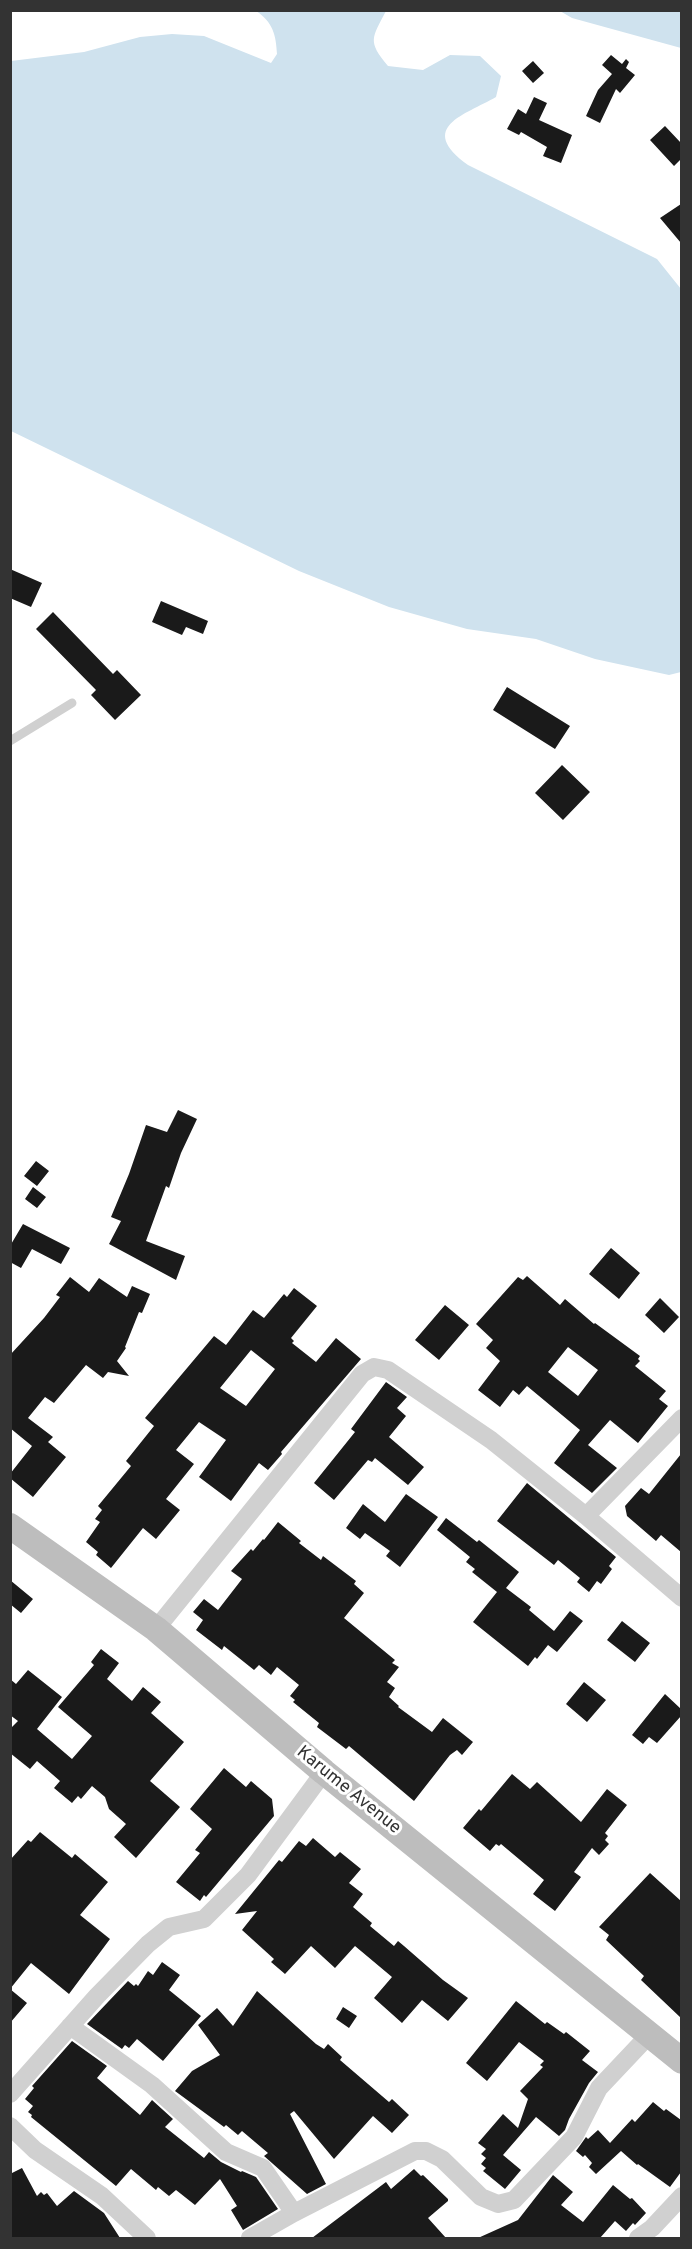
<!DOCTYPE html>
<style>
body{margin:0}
#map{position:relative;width:692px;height:2249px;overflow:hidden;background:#fff;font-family:Overpass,sans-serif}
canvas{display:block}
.frame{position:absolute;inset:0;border:12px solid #333;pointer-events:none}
</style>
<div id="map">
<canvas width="692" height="2249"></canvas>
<div class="frame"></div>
</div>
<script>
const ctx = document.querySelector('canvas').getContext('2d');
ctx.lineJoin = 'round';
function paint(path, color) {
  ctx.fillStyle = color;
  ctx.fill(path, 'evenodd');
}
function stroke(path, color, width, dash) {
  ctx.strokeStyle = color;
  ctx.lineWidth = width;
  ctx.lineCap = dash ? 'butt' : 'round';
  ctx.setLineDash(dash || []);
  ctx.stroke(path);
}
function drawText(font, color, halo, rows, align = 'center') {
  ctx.font = font + ' Overpass,sans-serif';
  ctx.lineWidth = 6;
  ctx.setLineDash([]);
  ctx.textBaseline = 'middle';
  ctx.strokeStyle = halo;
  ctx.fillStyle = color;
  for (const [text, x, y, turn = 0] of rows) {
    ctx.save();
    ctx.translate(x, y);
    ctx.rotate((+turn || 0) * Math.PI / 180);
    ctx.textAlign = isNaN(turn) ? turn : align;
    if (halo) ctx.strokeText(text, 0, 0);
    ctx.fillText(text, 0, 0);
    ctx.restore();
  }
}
const water = new Path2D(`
 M 386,11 C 372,38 367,41 388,66 L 423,70 L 450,55 L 480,56 L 501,76 L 496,97 C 465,115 416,127 468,165 L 657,259 L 681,289 L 681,672 L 669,675 L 595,659 L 536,639 L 467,629 L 389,607 L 299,571 L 11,431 L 11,61 L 84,52 L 140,37 L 172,34 L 204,36 L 271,63 L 277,54 C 276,35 273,22 256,11 Z
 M 560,11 L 681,11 L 681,48 L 572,18 Z`);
const building = new Path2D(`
 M 611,55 L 622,64 L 626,59 L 629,62 L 626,68 L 635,75 L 620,93 L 616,89 L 600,123 L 586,116 L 598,90 L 612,74 L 602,65 Z
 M 533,61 L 544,73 L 533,83 L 522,71 Z
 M 534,97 L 547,103 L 539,120 L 572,135 L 561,163 L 543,156 L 547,147 L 521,132 L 519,135 L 507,129 L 518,109 L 526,114 Z
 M 665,126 L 681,143 L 681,159 L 674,166 L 650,140 Z
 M 681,204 L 681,243 L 660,218 Z
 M 10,569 L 42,583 L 31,607 L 10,598 Z
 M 161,601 L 208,621 L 203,634 L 186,627 L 182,635 L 152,622 Z
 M 53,612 L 113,674 L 117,670 L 141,695 L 115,720 L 91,695 L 96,690 L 36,629 Z
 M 507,687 L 570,726 L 555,749 L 493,710 Z
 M 562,765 L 590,792 L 563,820 L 535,793 Z
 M 178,1110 L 197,1119 L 181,1153 L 169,1188 L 166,1186 L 146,1241 L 185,1256 L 176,1280 L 109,1244 L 121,1221 L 111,1217 L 129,1174 L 146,1125 L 167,1132 Z
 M 36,1161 L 49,1171 L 37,1186 L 24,1176 Z
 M 33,1187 L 46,1197 L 37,1208 L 25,1199 Z
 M 23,1224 L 70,1248 L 61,1264 L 32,1249 L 21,1268 L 10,1262 L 10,1246 Z
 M 611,1248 L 640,1273 L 619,1299 L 589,1274 Z
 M 527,1276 L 560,1305 L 565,1299 L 594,1324 L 595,1323 L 640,1356 L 638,1359 L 640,1361 L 635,1366 L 666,1391 L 659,1399 L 668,1406 L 638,1443 L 610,1420 L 588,1445 L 617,1468 L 592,1493 L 554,1463 L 580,1430 L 527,1386 L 519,1395 L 513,1390 L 500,1407 L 478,1390 L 500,1361 L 486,1348 L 493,1340 L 476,1324 L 518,1277 L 523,1280 ZM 568,1347 L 598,1370 L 578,1396 L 548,1372 Z
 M 70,1277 L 89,1292 L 99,1278 L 127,1297 L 132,1286 L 150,1294 L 142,1313 L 139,1312 L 125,1347 L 126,1348 L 117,1361 L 129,1376 L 108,1372 L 103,1378 L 86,1365 L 54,1403 L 45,1397 L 28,1418 L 53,1437 L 48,1442 L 66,1457 L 33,1497 L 10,1478 L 10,1474 L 32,1446 L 10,1428 L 10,1355 L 44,1318 L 60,1297 L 56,1295 Z
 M 294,1288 L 317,1306 L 291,1338 L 294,1341 L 292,1343 L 316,1362 L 336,1338 L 361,1359 L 281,1452 L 282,1454 L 268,1470 L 259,1463 L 231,1501 L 199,1477 L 226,1440 L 199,1422 L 176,1450 L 194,1464 L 166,1499 L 180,1510 L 156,1539 L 143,1528 L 111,1568 L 96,1555 L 98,1552 L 86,1542 L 100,1522 L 95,1519 L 102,1510 L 98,1506 L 131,1466 L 126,1461 L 154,1426 L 145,1418 L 214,1336 L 226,1345 L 253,1310 L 264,1318 L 284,1294 L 287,1297 ZM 251,1350 L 275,1369 L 246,1406 L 220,1388 Z
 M 660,1298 L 679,1317 L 664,1333 L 645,1315 Z
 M 445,1305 L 469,1325 L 439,1360 L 415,1340 Z
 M 386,1382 L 407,1397 L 397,1408 L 406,1416 L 389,1437 L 424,1467 L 408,1485 L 375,1458 L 372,1462 L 368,1460 L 334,1500 L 314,1483 L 355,1432 L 351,1429 Z
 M 681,1454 L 681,1552 L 661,1535 L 656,1541 L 627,1516 L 625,1506 L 641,1488 L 649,1494 Z
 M 527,1483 L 616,1557 L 609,1566 L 612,1569 L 601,1584 L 597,1581 L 589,1592 L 577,1582 L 580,1578 L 558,1560 L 554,1565 L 497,1521 Z
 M 406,1494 L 438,1517 L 400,1567 L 386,1556 L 390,1551 L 365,1533 L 360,1539 L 346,1528 L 363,1504 L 385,1522 Z
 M 446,1518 L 477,1542 L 479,1540 L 519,1572 L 506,1588 L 531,1607 L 529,1610 L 554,1631 L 570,1611 L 583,1621 L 557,1652 L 548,1645 L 537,1659 L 535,1657 L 528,1666 L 473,1622 L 497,1592 L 472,1572 L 475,1569 L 466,1562 L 470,1557 L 437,1530 Z
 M 278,1522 L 301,1541 L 299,1543 L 321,1560 L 323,1556 L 356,1581 L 354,1584 L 364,1593 L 344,1618 L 395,1660 L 392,1663 L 399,1667 L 387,1682 L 395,1688 L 389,1697 L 399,1706 L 398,1707 L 432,1732 L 443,1718 L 473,1742 L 462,1755 L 457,1750 L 450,1755 L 414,1801 L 349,1746 L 346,1749 L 317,1727 L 319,1723 L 293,1702 L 295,1700 L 290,1696 L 299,1685 L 277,1667 L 271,1675 L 259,1665 L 254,1670 L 224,1646 L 222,1650 L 196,1630 L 203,1620 L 193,1612 L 204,1599 L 218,1610 L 242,1579 L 231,1571 L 251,1549 L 253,1551 L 263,1539 L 264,1540 Z
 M 10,1580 L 33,1599 L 21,1613 L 10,1604 Z
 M 622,1621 L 650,1643 L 635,1662 L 607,1640 Z
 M 101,1649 L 119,1663 L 107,1679 L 132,1701 L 143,1687 L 161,1702 L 151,1713 L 184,1742 L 150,1781 L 180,1807 L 136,1858 L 114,1837 L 126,1824 L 109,1809 L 105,1797 L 92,1786 L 81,1799 L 78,1796 L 72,1803 L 54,1788 L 60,1781 L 37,1761 L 30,1769 L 10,1753 L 10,1729 L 18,1721 L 10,1715 L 10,1679 L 16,1684 L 28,1670 L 62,1697 L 37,1729 L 72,1759 L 92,1736 L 58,1707 L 94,1665 L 91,1662 Z
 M 584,1682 L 606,1700 L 587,1722 L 566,1704 Z
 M 665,1694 L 681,1709 L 681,1716 L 657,1743 L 649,1737 L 643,1744 L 632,1735 Z
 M 224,1768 L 246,1787 L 251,1781 L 272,1799 L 274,1816 L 206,1897 L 204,1895 L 200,1901 L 176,1882 L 200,1853 L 195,1850 L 212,1829 L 190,1809 Z
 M 512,1774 L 530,1789 L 537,1782 L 581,1822 L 607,1789 L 627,1805 L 605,1833 L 608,1836 L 605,1840 L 609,1844 L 599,1855 L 592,1848 L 574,1872 L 581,1877 L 555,1911 L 533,1894 L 544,1880 L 501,1844 L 499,1846 L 496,1844 L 490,1851 L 463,1828 L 479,1809 L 481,1811 Z
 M 40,1832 L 72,1858 L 75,1854 L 108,1882 L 80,1915 L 110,1939 L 69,1994 L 31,1963 L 10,1989 L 10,1860 L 28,1840 L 31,1842 Z
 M 313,1838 L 335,1857 L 340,1852 L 361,1869 L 349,1883 L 363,1894 L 353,1907 L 372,1923 L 370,1926 L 394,1946 L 398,1941 L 404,1946 L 443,1980 L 468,1998 L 448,2021 L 422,2000 L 402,2023 L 374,1998 L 392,1977 L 355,1946 L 335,1968 L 311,1946 L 285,1974 L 271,1962 L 274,1959 L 242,1930 L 257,1911 L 235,1914 L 279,1860 L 282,1862 L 299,1841 L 306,1846 Z
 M 650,1873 L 681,1901 L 681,2018 L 641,1980 L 644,1976 L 606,1940 L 609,1935 L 599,1927 Z
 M 162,1962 L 180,1975 L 169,1990 L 201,2016 L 163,2061 L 137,2039 L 129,2048 L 125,2045 L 122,2049 L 87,2024 L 128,1981 L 134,1986 L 136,1984 L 138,1986 L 148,1971 L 153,1975 Z
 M 10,1989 L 27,2003 L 10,2023 Z
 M 257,1991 L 316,2044 L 324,2049 L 328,2044 L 342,2057 L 340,2060 L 389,2102 L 392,2099 L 409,2115 L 392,2133 L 373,2116 L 334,2159 L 294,2111 L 290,2114 L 326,2184 L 307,2194 L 264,2156 L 268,2153 L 242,2131 L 238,2135 L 226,2125 L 224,2127 L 175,2091 L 192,2071 L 220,2055 L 198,2025 L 217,2008 L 233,2026 Z
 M 516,2001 L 545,2024 L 547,2022 L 564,2034 L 566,2032 L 590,2051 L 582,2060 L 598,2072 L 589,2083 L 569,2119 L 565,2130 L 559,2136 L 536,2117 L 503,2155 L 521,2170 L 505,2189 L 483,2171 L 486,2168 L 481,2164 L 486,2158 L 481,2154 L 486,2149 L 478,2143 L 503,2114 L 518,2128 L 528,2099 L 520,2091 L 543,2067 L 540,2065 L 544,2061 L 519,2042 L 487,2081 L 466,2063 Z
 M 343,2007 L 357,2016 L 349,2028 L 336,2019 Z
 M 72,2041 L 107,2066 L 97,2078 L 140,2115 L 152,2100 L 173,2119 L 165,2127 L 204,2158 L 209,2152 L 221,2162 L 241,2172 L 242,2171 L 256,2177 L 278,2209 L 243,2230 L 231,2210 L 237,2206 L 220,2179 L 195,2205 L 176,2190 L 169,2196 L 158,2187 L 156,2190 L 131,2169 L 116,2186 L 47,2130 L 31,2117 L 32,2115 L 28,2112 L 33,2106 L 25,2099 L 34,2088 L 32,2086 Z
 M 653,2102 L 664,2111 L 666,2109 L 681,2120 L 681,2172 L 670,2187 L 638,2164 L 637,2165 L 621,2151 L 596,2174 L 589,2167 L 592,2163 L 585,2155 L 583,2157 L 576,2151 L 586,2137 L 588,2139 L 598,2130 L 610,2143 L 632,2119 L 635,2122 Z
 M 22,2168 L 37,2196 L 41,2192 L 44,2195 L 47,2193 L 57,2206 L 74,2191 L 104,2213 L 120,2238 L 10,2238 L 10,2174 Z
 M 414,2169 L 421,2176 L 423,2175 L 448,2199 L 448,2201 L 428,2218 L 446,2238 L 312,2238 L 386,2182 L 391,2189 Z
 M 553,2175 L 573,2192 L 561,2205 L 583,2222 L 613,2185 L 630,2199 L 632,2198 L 646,2213 L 635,2225 L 633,2223 L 626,2231 L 615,2221 L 600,2238 L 478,2238 L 518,2220 Z`);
const lane = new Path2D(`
 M 10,741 L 72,703`);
const street = new Path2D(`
 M 586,1516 L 682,1418
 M 156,1629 L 362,1374 L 374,1367 L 388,1370 L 491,1440 L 586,1516 L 682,1598
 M 70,2026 L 152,2085 L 226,2152 L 263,2168 L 294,2213 L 250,2238
 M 10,2094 L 97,1996 L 148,1944 L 169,1927 L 204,1919 L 248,1875 L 324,1772
 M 10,2126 L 35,2150 L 102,2196 L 147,2238
 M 294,2213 L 415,2151 L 426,2151 L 442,2159 L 481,2197 L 498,2204 L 514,2200 L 574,2137 L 599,2088 L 650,2034
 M 638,2238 L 652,2228 L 682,2196`);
const secondary = new Path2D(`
 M 10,1526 L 156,1629 L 324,1772 L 682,2061`);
const streetNames = [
 ["Karume Avenue",348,1791,39]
];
paint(water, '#cfe2ee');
paint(building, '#1a1a1a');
stroke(lane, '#d0d0d0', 9);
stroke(street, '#d0d0d0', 18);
stroke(secondary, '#bdbdbd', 26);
drawText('18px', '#333', '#fff', streetNames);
</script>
